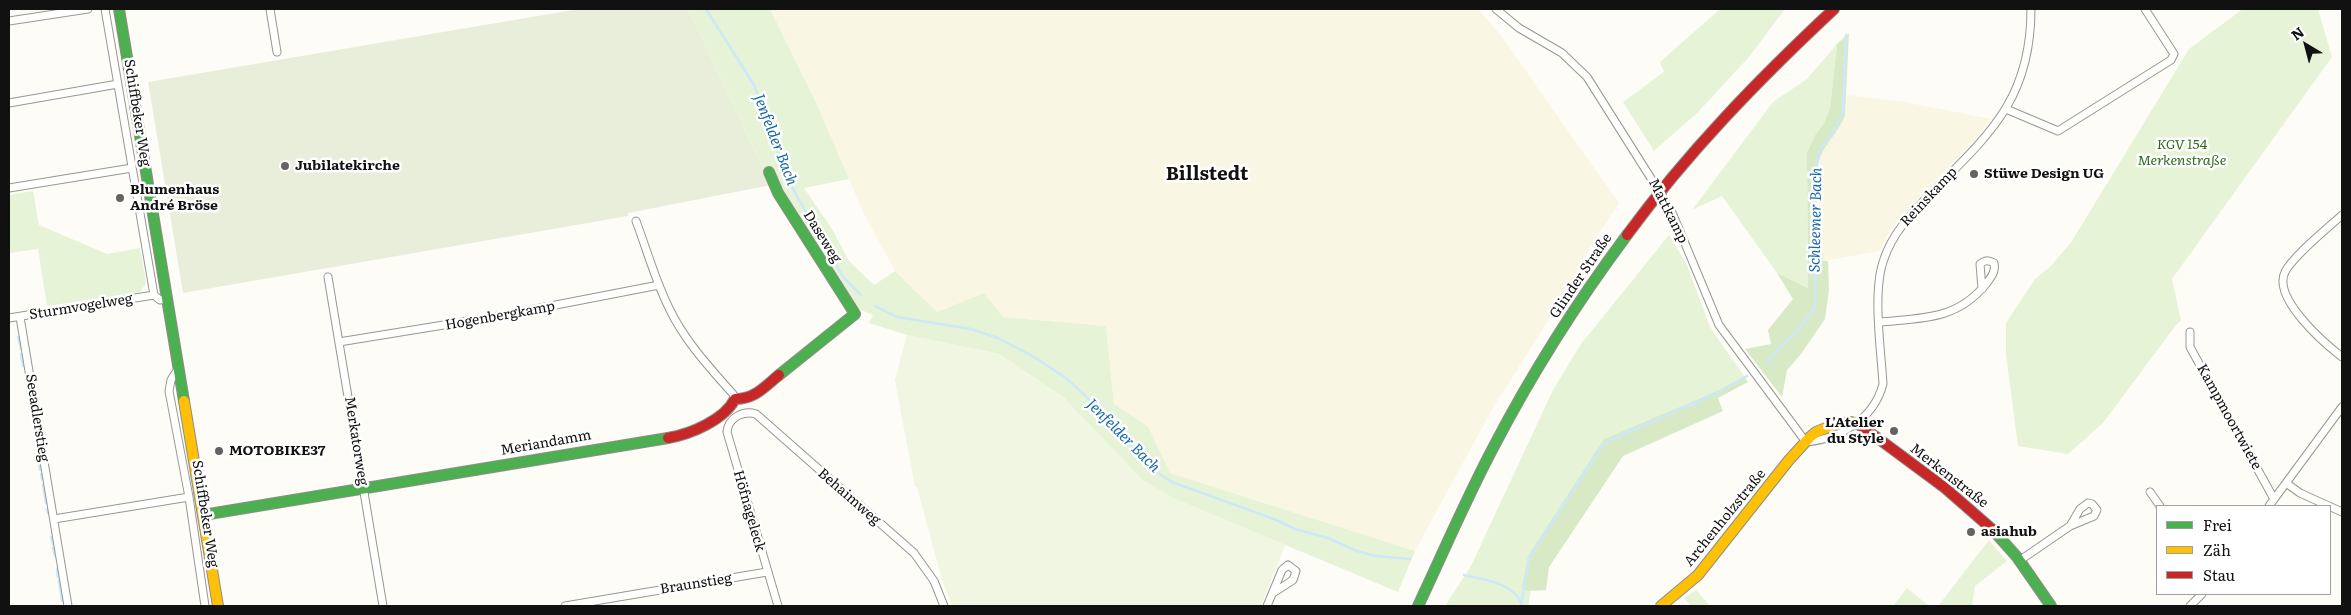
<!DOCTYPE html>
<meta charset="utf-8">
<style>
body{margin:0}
#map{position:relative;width:2351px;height:615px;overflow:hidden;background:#fdfcf7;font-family:Literata,serif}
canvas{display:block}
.frame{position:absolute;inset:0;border:10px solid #111;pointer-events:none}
.legend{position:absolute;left:2156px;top:505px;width:175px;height:90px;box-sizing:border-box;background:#fff;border:1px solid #a0a0a0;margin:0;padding:6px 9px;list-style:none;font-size:15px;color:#111}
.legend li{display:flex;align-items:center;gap:10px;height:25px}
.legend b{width:25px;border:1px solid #a0a0a0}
.north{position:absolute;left:2281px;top:20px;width:50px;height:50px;-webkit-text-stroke:4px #fff;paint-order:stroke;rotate:323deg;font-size:14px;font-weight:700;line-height:20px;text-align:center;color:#111}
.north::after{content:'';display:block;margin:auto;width:18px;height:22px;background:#111;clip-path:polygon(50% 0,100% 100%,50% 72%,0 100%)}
</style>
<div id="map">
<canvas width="2351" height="615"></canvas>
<div class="frame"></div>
<ul class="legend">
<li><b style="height:6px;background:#4caf50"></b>Frei</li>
<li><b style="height:6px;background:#ffc107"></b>Zäh</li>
<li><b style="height:6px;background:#c62828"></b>Stau</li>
</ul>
<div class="north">N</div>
</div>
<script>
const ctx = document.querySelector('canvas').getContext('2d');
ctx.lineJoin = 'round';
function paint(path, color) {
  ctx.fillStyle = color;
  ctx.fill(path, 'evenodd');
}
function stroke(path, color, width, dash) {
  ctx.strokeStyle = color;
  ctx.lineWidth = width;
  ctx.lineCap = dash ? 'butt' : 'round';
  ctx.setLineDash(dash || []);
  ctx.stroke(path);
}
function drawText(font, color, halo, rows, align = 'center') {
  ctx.font = font + ' Literata,serif';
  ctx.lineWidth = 5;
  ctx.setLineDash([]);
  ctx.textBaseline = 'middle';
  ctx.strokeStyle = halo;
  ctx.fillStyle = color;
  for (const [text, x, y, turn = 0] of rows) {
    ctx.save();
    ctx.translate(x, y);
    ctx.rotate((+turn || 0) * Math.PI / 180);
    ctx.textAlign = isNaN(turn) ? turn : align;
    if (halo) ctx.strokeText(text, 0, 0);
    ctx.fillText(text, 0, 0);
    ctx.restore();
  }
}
const farmland = new Path2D(`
 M 773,9 L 1478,9 L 1499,33 L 1619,203 L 1592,244 L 1551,316 L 1493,408 L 1415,551 L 1170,473 L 1148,426 L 1114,404 L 1106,326 L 1003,317 L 984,293 L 937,312 L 895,271 L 863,212 L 818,107 L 770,10 Z
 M 1847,95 L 1905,102 L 1991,119 L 1977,137 L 1899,218 L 1887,236 L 1880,251 L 1823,261 L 1821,227 L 1818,227 L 1819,164 L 1821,154 L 1845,116 Z`);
const green = new Path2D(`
 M 688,9 L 770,9 L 818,107 L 849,179 L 804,188 L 832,229 L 849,261 L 874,285 L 895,271 L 937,312 L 984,293 L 1003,317 L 1106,326 L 1114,404 L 1148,426 L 1170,473 L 1415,551 L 1398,592 L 1175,499 L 1143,481 L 1063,397 L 999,354 L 907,335 L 869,323 L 873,315 L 852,306 L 771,185 Z
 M 1720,9 L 1785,9 L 1749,57 L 1697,113 L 1654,151 L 1623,102 L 1664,72 L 1660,62 Z
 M 2243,9 L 2318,9 L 2332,57 L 2172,279 L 2181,321 L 2176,325 L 2103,423 L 2068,454 L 2018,446 L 2006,355 L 2006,323 L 2035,279 L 2051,266 L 2072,241 L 2189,49 Z
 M 1837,44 L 1830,109 L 1823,125 L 1815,135 L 1807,153 L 1808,288 L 1777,273 L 1722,196 L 1692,210 L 1773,102 L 1807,79 Z
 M 33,191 L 39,225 L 107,254 L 140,248 L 146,283 L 140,292 L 47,306 L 38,249 L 9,253 L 9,195 Z
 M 1669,235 L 1687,265 L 1710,327 L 1744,376 L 1719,390 L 1604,439 L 1527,591 L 1531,590 L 1528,606 L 1445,606 L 1471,566 L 1553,390 L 1581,344 Z
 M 1989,540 L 2007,561 L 1975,586 L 1972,606 L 1938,606 Z
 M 1907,588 L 1929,606 L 1893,606 Z
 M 1696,590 L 1710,606 L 1691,606 L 1684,598 Z`);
const forest = new Path2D(`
 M 1849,33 L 1845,116 C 1839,130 1829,140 1822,153 C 1813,171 1818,206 1818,227 L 1821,227 L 1823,261 L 1828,261 L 1829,290 L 1825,319 L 1801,354 L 1787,370 L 1782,397 L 1745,349 L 1771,344 L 1768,330 L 1793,299 L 1777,273 L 1808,288 L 1807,153 L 1815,135 L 1823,125 L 1830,109 L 1837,44 Z
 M 1744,376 L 1748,382 L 1718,398 L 1723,411 L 1623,456 L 1549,567 L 1546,590 L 1527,591 L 1522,587 L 1528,556 L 1604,439 L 1719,390 Z`);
const cemetery = new Path2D(`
 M 579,9 L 688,9 L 771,185 L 628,213 L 628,216 L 183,293 L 148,82 Z`);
const pitch = new Path2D(`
 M 907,335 L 999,354 L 1063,397 L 1143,481 L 1175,499 L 1285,545 L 1261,606 L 952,606 L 942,580 L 917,487 L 915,487 L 895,380 Z`);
const stream = new Path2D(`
 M 706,9 L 754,85 L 789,182 L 843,277 L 861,295
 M 875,306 L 897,317 L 971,329 L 998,338 L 1034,357 L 1066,378 L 1093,403 L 1153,470 L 1172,482 L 1274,519 L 1295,529 L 1328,538 L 1354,550 L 1375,556 L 1410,559
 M 18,337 L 21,349
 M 21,354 L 23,366
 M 1767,363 C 1783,344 1803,327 1815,307 L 1815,171 L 1820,151 L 1837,126 L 1843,110 L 1846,35
 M 25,374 L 28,395
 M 29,399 L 30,405
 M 31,413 L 33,424
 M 33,428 L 34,430
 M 35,437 L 36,442
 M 37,447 L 39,461
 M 39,464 L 40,470
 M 41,474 L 42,479
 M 43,485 L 46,503
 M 47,509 L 48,513
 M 51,537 L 53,544
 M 53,548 L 55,556
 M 57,569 L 58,577
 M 1464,575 C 1483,580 1513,582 1521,603
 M 59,580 L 62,601
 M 1521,606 L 1529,558 L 1604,443 L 1719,392 L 1747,376`);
const street = new Path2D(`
 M 105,9 L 154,295 L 160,300 L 167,299
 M 270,9 L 277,52
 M 1496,9 L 1519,28 L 1562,53 L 1587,77 L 1671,210 L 1719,325 L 1806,442 C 1840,439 1874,419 1883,384 C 1881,349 1872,291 1884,259 C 1893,232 1913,212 1932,192 C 1991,133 2031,98 2031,9
 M 9,21 L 88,9
 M 9,103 L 118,84
 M 2006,109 L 2058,131 L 2171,60 L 2174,54 L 2145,9
 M 9,188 L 132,168
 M 2342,215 C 2328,228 2293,256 2285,272 C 2272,298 2324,343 2342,357
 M 636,221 C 647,250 655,280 669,308 C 684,340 709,367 733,394 L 735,399
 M 328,277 L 383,606
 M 20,317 L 68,606
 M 9,318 L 154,295
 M 1880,322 C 1922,318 1957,320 1986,284 C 1991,277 1996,272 1994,263 C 1988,260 1985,260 1980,264 L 1982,289
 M 2190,332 L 2190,347 L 2274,499
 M 339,342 L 499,316 L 659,285
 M 178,369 L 171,380 L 169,391 L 189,497 L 205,606
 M 2286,483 L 2300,493 L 2342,512
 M 2150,492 L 2160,506
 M 2269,506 L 2342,407
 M 54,519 L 189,497
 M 2019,561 L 2070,526 L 2094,516 L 2097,510 L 2092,504 L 2088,503 L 2080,509 L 2070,526
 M 565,606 L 767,572
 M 778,606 L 727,432 C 728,418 743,410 756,414 L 914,553 L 934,581 L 944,606
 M 1267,606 L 1282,570 L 1288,565 L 1296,571 L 1293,580 L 1273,593
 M 2190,606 L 2202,594`);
const fast = new Path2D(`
 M 119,9 L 184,401
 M 769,172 L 778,193 L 855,314 L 779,375
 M 203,515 L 668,438
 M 1993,530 L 2017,557 L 2051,606
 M 1418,606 C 1443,553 1466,499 1493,448 C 1532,373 1577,302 1627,235`);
const slow = new Path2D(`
 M 184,401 L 218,606
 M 1661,606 L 1698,575 L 1789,460 L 1810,437 L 1816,432 L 1836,424 L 1851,422 L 1860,425`);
const jam = new Path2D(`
 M 1627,235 C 1688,152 1759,79 1834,9
 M 1860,425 L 1945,488 L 1993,530
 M 668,438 C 691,434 724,420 735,399 C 755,399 764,387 779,375`);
const markers = [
 [285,166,5,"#646362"],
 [1974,174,5,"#646362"],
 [120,198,5,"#646362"],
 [1894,431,5,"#646362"],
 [219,451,5,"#646362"],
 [1971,532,5,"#646362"]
];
const streetNames = [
 ["Schiffbeker Weg",137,113,81],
 ["Reinskamp",1929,197,-47],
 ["Mattkamp",1668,211,63],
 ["Daseweg",822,237,58],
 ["Glinder Straße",1581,276,-56],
 ["Sturmvogelweg",81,307,-9],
 ["Hogenbergkamp",500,316,-10],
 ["Kampmoortwiete",2229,417,61],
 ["Seeadlerstieg",37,418,81],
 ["Merkatorweg",356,441,81],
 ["Meriandamm",546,443,-10],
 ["Merkenstraße",1949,476,38],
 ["Behaimweg",849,497,41],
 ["Höfnageleck",749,511,74],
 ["Schiffbeker Weg",205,514,81],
 ["Archenholzstraße",1725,518,-51],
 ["Braunstieg",696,584,-9]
];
const parkNames = [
 ["KGV 154",2182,145],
 ["Merkenstraße",2182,161]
];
const poiNames = [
 ["Jubilatekirche",295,166],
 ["Stüwe Design UG",1984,174],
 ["Blumenhaus",130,190],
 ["André Bröse",130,206],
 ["L'Atelier",1884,423,"right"],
 ["du Style",1884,439,"right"],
 ["MOTOBIKE37",229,451],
 ["asiahub",1981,532]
];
const waterNames = [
 ["Jenfelder Bach",775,140,69],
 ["Schleemer Bach",1816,220,-89],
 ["Jenfelder Bach",1123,436,45]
];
const districtNames = [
 ["Billstedt",1207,174]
];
paint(farmland, '#f9f7e4');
paint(green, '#e7f3d7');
paint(forest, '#d8eac5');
paint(cemetery, '#e9eedb');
paint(pitch, '#f0f6e1');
stroke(stream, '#cde8f7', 2.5);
stroke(street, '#979795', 9);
stroke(fast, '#8e8d8b', 12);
stroke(slow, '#8e8d8b', 12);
stroke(jam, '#8e8d8b', 12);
stroke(street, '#fffffe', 7);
stroke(fast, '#4caf50', 10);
stroke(slow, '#ffc107', 10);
stroke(jam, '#c62828', 10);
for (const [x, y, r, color] of markers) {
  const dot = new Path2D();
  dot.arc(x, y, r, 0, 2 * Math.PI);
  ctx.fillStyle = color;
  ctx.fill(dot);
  stroke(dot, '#fff', 2);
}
drawText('14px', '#111', '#fff', streetNames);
drawText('italic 14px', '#2f6b1f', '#fff', parkNames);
drawText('bold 14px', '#111', '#fff', poiNames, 'left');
drawText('italic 15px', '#1768a6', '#fff', waterNames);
drawText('bold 19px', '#111', '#fff', districtNames);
</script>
